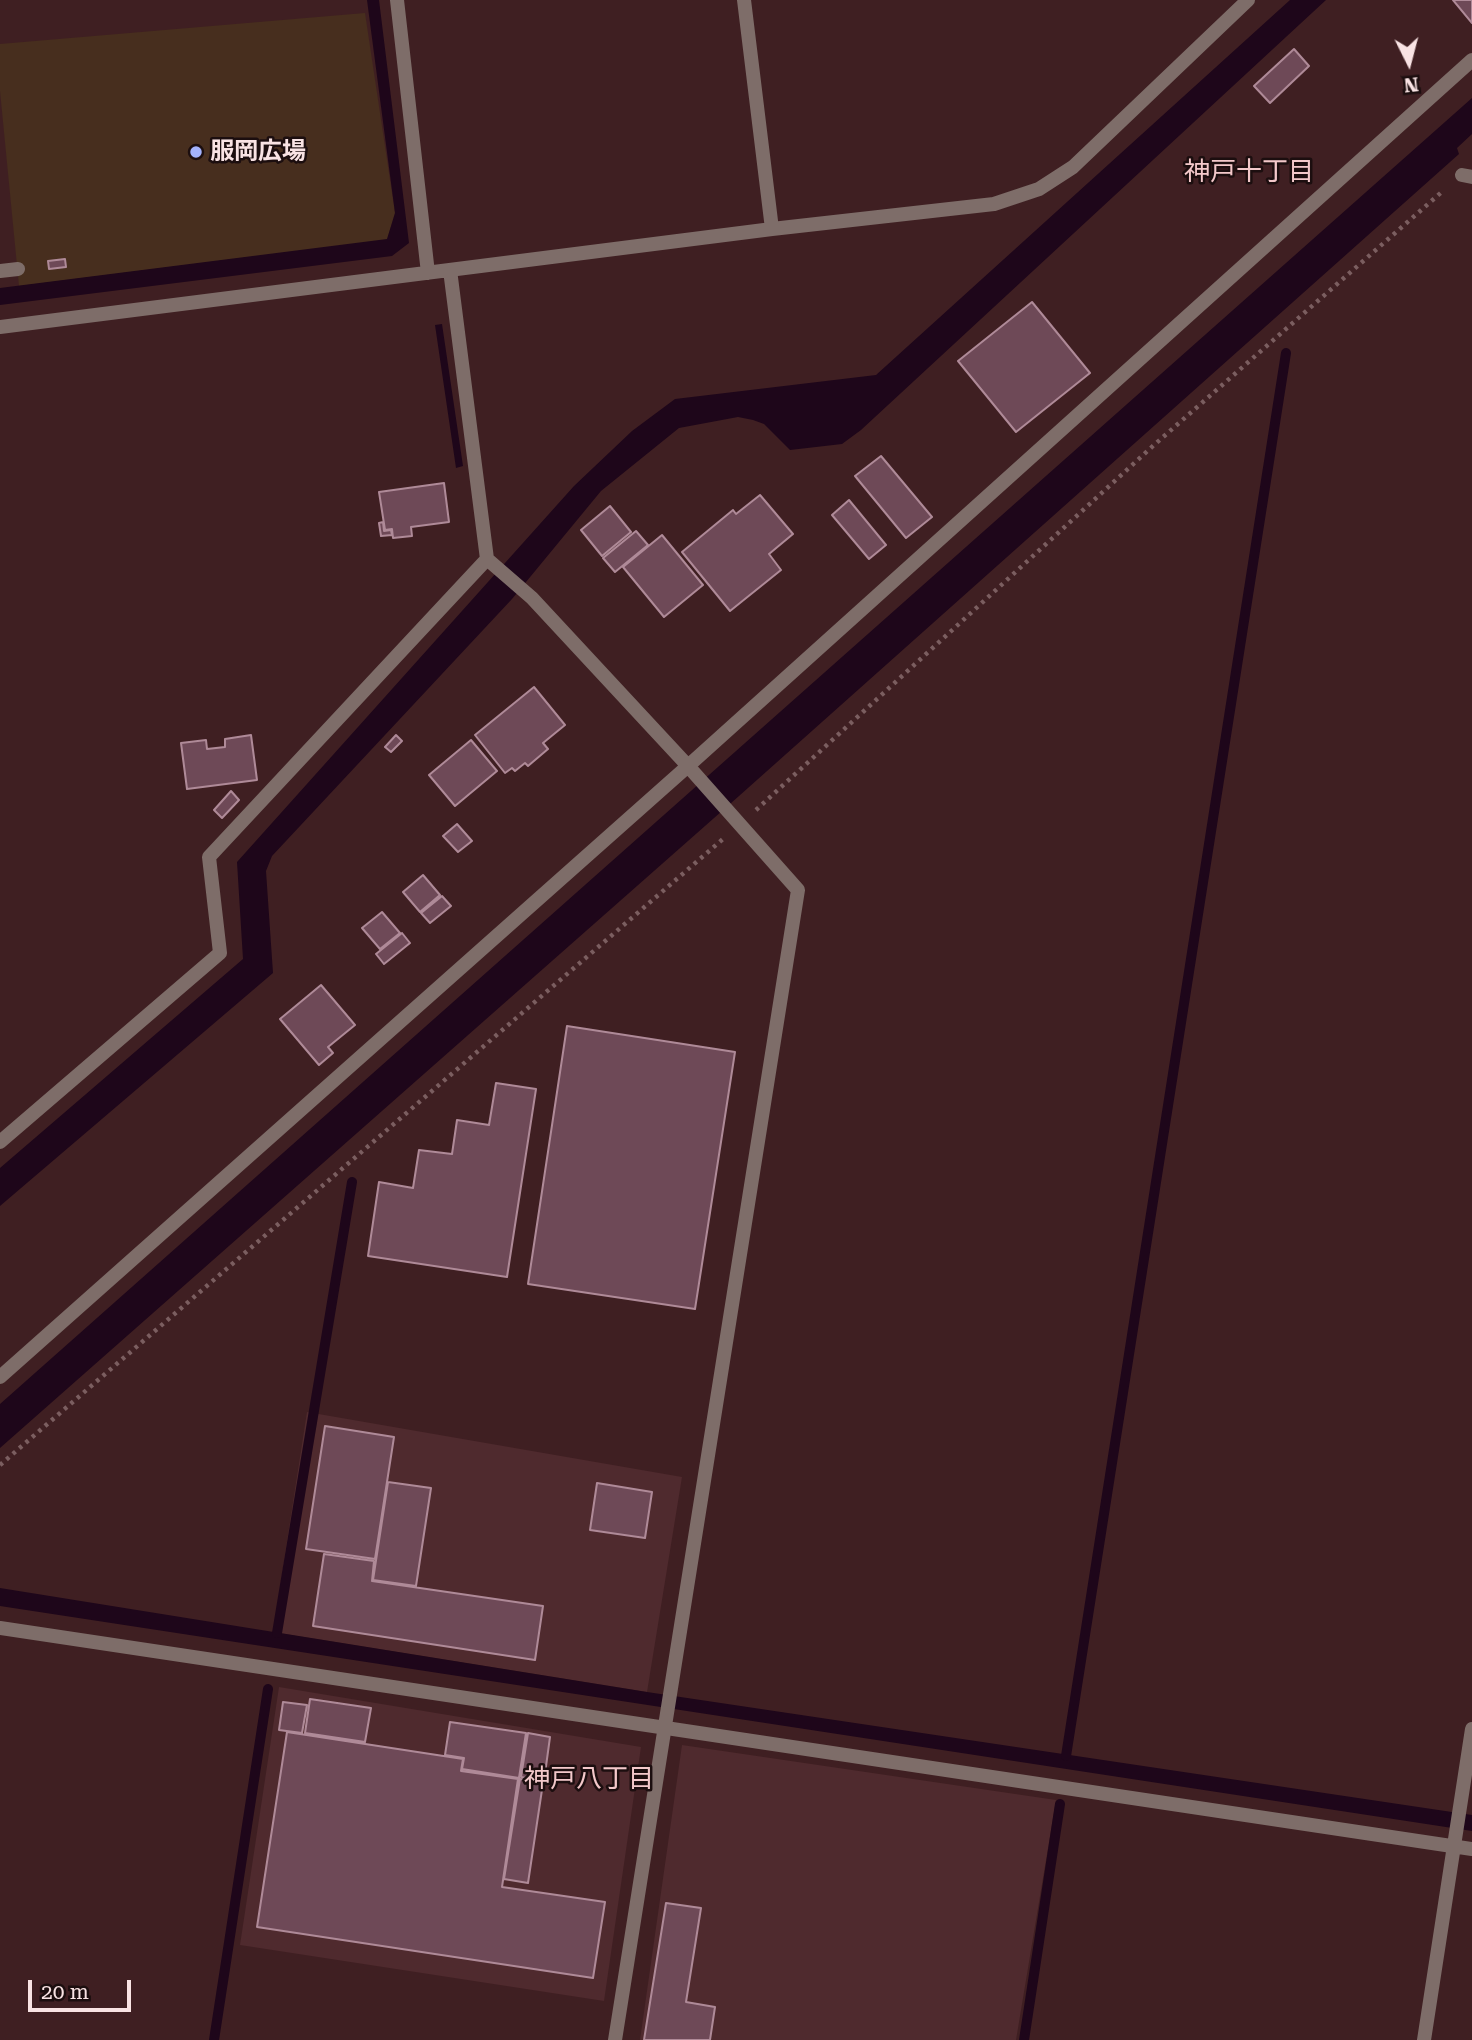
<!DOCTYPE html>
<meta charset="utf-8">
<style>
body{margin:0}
#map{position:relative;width:1472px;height:2040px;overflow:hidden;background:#3f1f22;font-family:"Roboto Serif",serif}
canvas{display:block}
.north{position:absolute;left:1374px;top:28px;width:70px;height:70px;-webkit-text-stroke:5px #1c0e0f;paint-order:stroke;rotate:174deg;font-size:19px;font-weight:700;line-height:28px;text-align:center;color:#f9e3e4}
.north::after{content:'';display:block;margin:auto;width:24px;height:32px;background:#f9e3e4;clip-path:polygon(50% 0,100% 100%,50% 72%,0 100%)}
.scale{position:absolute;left:28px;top:1980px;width:103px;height:32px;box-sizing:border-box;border:4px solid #f9e3e4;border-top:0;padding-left:9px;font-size:21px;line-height:24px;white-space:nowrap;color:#f9e3e4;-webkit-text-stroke:5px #1c0e0f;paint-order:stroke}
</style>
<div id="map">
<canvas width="1472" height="2040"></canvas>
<div class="north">N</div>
<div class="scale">20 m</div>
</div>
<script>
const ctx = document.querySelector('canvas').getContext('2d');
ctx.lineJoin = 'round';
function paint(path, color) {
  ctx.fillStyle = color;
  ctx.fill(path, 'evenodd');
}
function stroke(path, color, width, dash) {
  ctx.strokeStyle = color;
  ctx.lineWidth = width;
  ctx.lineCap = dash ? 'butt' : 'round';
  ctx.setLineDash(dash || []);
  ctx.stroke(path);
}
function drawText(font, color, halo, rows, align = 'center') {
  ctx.font = font + ' "Roboto Serif","Noto Sans JP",serif';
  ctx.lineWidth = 5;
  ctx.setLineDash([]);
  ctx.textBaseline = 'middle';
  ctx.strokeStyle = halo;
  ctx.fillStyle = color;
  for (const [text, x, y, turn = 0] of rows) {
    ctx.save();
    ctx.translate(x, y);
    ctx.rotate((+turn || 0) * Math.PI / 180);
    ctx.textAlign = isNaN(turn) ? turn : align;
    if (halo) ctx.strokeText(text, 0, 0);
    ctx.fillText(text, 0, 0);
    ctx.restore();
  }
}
const built = new Path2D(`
 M 307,1412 L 682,1477 L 647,1692 L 273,1632 Z
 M 279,1687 L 641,1747 L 604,2001 L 240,1945 Z
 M 682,1745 L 1056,1800 L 1016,2040 L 640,2040 Z`);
const green = new Path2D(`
 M 365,13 L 395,213 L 387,240 L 19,286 L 0,91 L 0,44 Z`);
const water = new Path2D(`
 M 367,0 L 379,0 L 409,243 L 392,256 L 0,305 L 0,288 L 387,239 L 395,213 Z
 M 1290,0 L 1326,0 L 861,430 L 842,444 L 790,450 L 764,424 L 753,420 L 738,417 L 679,428 L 601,491 L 512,599 L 272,856 L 266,871 L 273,973 L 0,1206 L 0,1168 L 243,959 L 237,862 L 574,486 L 632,431 L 675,399 L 876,375 Z
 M 1472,98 L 1472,134 L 1457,148 L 1459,154 L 739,796 L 0,1448 L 0,1404 Z
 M 442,324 L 463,466 L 456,468 L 435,325 Z
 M 0,1588 L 647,1692 L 1472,1815 L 1472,1831 L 0,1606 Z`);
const stream = new Path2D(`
 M 277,1633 L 352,1182
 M 1066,1756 L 1286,353
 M 214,2040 L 268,1689
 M 1024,2040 L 1060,1804`);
const building = new Path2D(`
 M 1453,0 L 1472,0 L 1472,23 Z
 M 1294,49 L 1309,66 L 1270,103 L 1254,86 Z
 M 65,259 L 66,267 L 49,269 L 48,261 Z
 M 1032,302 L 1090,373 L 1016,432 L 958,361 Z
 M 881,456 L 932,517 L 906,538 L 855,476 Z
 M 444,483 L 449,522 L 411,527 L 412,536 L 393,538 L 392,529 L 385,530 L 379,492 Z
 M 760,495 L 793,534 L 769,554 L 781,570 L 730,611 L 682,552 L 733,510 L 736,514 Z
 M 849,500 L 886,545 L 869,559 L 832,515 Z
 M 610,506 L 631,532 L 602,556 L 581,530 Z
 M 383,522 L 384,531 L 391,530 L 392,535 L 381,536 L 379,523 Z
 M 636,531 L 648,545 L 615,572 L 603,558 Z
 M 662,535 L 703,585 L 664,617 L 623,567 Z
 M 534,687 L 565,725 L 543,743 L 548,749 L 528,766 L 525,763 L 515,771 L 512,768 L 505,773 L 475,735 Z
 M 251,735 L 257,780 L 187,789 L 181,743 L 206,740 L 207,749 L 225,747 L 225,739 Z
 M 396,735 L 402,741 L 391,752 L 385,747 Z
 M 471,740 L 497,771 L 455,806 L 429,775 Z
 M 231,791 L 239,800 L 222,818 L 214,810 Z
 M 457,824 L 472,841 L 458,852 L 443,836 Z
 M 423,875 L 440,895 L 420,912 L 403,892 Z
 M 442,896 L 451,906 L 430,923 L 421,913 Z
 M 382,912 L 400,933 L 380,949 L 362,928 Z
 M 402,933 L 410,943 L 384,964 L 376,954 Z
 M 321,985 L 355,1025 L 328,1047 L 333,1053 L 319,1065 L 280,1019 Z
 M 567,1026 L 735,1052 L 695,1309 L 528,1284 Z
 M 496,1083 L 536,1089 L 507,1277 L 368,1256 L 379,1182 L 413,1188 L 419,1150 L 452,1154 L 457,1120 L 489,1125 Z
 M 325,1426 L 394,1437 L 375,1559 L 306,1549 Z
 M 388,1482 L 431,1488 L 416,1586 L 373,1580 Z
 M 597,1483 L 652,1492 L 645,1538 L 590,1530 Z
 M 324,1554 L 374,1561 L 372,1581 L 543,1606 L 535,1660 L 313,1626 Z
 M 310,1699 L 371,1708 L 365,1742 L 305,1733 Z
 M 283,1702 L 307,1705 L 302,1733 L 279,1730 Z
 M 450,1722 L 526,1733 L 519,1778 L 462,1769 L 464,1758 L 445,1755 Z
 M 287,1732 L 463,1759 L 461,1771 L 518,1779 L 502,1887 L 605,1902 L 593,1978 L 257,1927 Z
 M 528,1733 L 550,1737 L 544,1781 L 521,1777 Z
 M 520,1779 L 543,1783 L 528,1883 L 504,1879 Z
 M 666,1903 L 701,1908 L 686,2002 L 715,2007 L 710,2040 L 644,2040 Z`);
const path = new Path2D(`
 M 756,810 L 1154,445 L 1444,190
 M 0,1465 L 723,839`);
const lane = new Path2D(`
 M 0,271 L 18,269`);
const street = new Path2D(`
 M 397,0 L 428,273
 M 744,0 L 772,229
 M 1462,175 L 1472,177
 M 0,327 L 772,229 L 994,204 L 1039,189 L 1073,167 L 1248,0
 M 487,559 L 532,598 L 688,766 L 798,890 L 615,2040
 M 0,1142 L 220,953 L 209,857 L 487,559 L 450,270
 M 0,1377 L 688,766 L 1472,60
 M 0,1628 L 1472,1849
 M 1424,2040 L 1472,1729`);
const markers = [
 [196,152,7,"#a3b2fd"]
];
const poiNames = [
 ["服岡広場",210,152]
];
const neighbourhoodNames = [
 ["神戸十丁目",1249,172],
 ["神戸八丁目",589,1779]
];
paint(built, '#4f2a2e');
paint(green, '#472e1e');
paint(water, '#1e061a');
stroke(stream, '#1e061a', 10);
paint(building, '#6e4957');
stroke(building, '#af8a98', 2);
stroke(path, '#7b5e60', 4.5, [3.5, 5]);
stroke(lane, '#7e6d69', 14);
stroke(street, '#7e6d69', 14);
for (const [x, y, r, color] of markers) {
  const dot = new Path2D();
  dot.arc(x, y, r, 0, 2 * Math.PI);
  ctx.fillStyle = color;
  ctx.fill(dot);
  stroke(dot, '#1c0e0f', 2.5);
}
drawText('bold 24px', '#f9e3e4', '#1c0e0f', poiNames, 'left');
drawText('26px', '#f3c8ca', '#1c0e0f', neighbourhoodNames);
</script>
